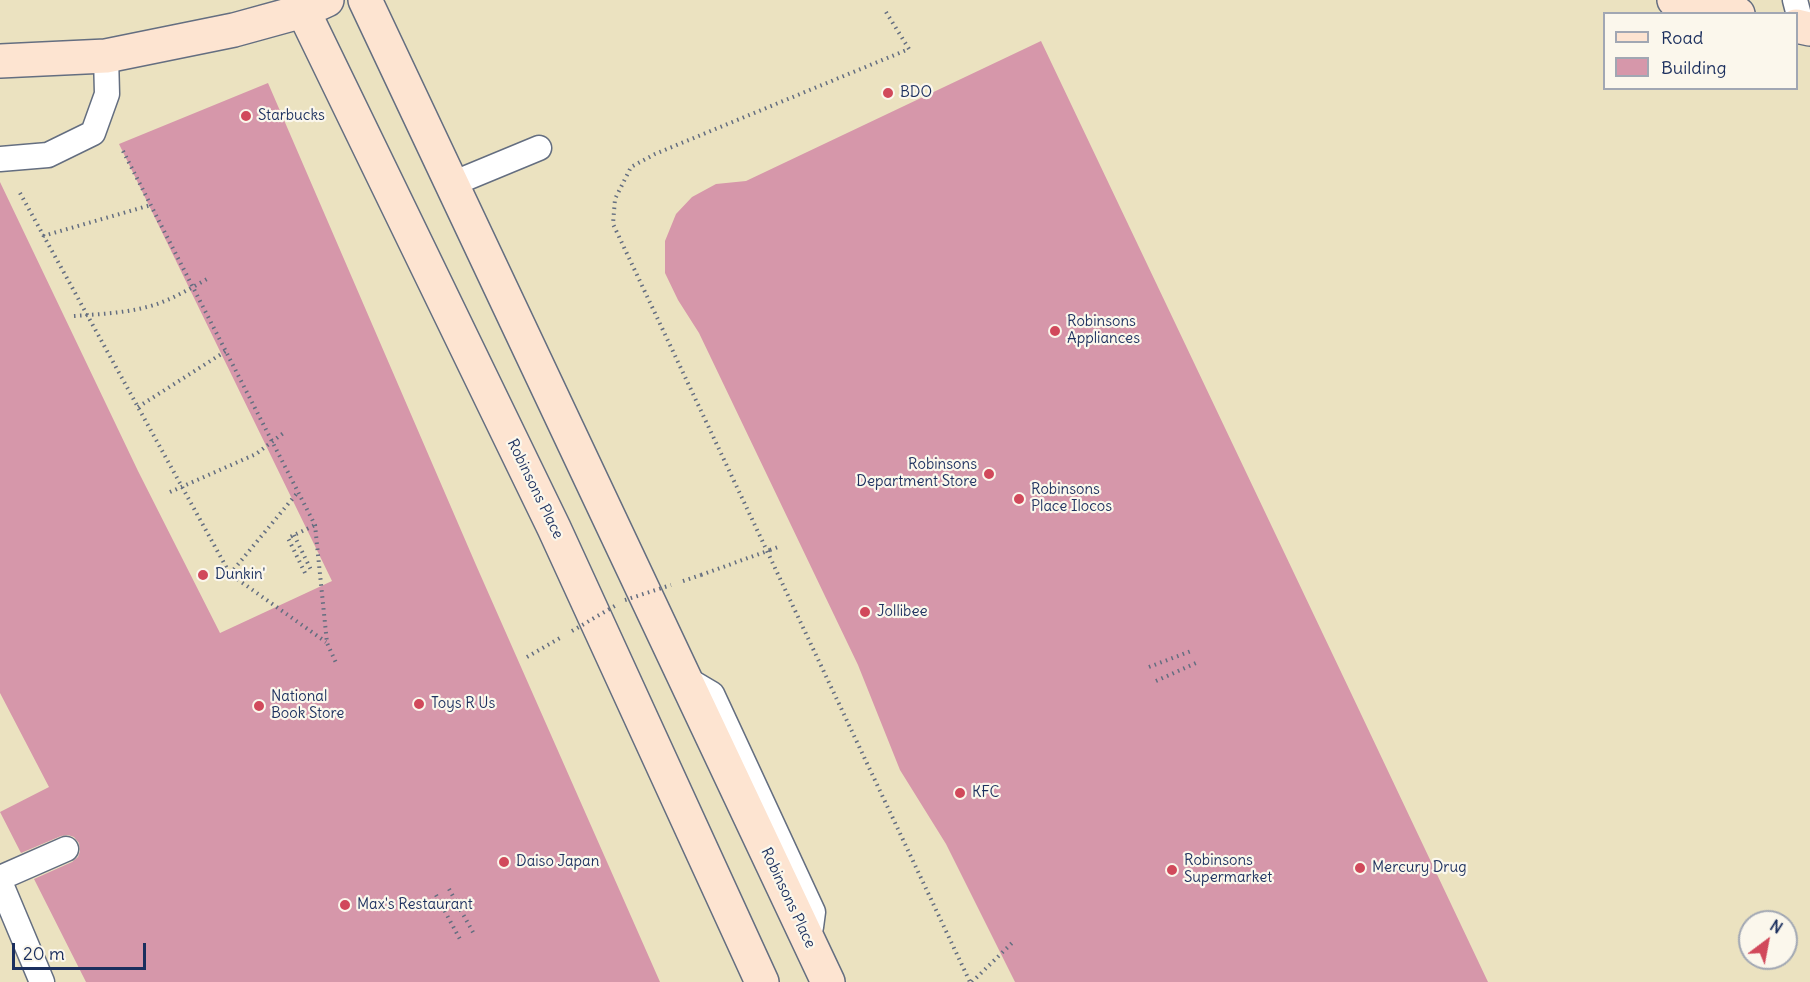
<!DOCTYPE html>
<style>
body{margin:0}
#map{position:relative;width:1810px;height:982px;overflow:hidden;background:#ebe2c0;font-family:Delius,sans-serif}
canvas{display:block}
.legend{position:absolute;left:1603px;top:12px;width:195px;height:78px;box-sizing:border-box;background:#fbf7ec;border:2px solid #a1a7b3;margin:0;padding:8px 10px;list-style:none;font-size:18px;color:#1b2f5e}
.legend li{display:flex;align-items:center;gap:12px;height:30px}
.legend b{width:30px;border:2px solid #a1a7b3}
.north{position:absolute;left:1738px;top:910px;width:60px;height:60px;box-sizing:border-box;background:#fbf7ec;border:2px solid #a1a7b3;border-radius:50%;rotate:32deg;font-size:16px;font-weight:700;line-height:24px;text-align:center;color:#1b2f5e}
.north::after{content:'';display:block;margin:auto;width:21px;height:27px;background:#d1495b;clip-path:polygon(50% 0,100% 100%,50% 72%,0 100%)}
.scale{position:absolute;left:12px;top:943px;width:134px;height:27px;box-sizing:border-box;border:3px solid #1b2f5e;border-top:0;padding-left:8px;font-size:18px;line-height:21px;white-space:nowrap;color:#1b2f5e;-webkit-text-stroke:4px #fbf7ec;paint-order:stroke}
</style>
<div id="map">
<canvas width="1810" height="982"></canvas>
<ul class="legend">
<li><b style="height:8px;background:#fde4d1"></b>Road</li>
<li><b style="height:16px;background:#d697aa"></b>Building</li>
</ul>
<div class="north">N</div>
<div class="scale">20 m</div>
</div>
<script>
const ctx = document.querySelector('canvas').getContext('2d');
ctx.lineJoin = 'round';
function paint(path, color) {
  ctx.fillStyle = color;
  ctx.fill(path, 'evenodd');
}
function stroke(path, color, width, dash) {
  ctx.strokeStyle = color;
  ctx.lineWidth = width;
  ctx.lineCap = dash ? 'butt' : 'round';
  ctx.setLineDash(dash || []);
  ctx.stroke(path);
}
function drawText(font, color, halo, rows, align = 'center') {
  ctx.font = font + ' Delius,sans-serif';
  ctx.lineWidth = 4.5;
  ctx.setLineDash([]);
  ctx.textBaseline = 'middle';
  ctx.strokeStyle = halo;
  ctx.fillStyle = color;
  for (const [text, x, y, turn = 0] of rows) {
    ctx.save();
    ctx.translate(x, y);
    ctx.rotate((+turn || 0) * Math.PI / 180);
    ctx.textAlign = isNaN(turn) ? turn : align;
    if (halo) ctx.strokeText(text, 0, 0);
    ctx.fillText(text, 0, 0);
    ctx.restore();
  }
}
const building = new Path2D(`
 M 1041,41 L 1351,693 L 1488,982 L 1015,982 L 946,844 L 900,770 L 858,665 L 699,333 L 678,300 L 665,273 L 665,241 L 676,214 L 692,197 L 716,184 L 746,181 Z
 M 268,83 L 476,565 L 660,982 L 86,982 L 34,879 L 72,862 L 78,857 L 80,851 L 79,843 L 74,837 L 68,835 L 61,836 L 21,853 L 0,812 L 49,787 L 0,693 L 0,182 L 138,471 L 220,633 L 332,581 L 119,144 Z`);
const path = new Path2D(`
 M 886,12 L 909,49 L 655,154 L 631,167 L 615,199 L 613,224 L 970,982
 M 123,151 L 315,525 L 327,643 L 337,665
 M 20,193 L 230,574 L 326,642
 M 43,236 L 151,205
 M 138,407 L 226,351
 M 294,535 L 311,570
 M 770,550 L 781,546
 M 305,573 L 288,538 L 315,525
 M 230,574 L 298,492
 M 683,581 L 701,575
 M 527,657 L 560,638
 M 1149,667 L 1191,651
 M 1156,681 L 1196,663
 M 449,889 L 474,934
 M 436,895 L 461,941
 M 972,982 L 1012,943`);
const lane = new Path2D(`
 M 1795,0 L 1802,27
 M 0,159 L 48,155 L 93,133 L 107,94 L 106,56
 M 452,184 L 539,148
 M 685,678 L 712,694 L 813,912 L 811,927
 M 0,878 L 66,849
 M 0,882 L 42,982`);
const secondary = new Path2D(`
 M 298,0 L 554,528 L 762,982
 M 365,0 L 828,982
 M 1674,0 L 1738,14
 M 1796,26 L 1810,29
 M 0,61 L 106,56 L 234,30 L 303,11 L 327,0`);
const pathBridge = new Path2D(`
 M 74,316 C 101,314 128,313 154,305 C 173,299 191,288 209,278
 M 170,492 L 256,454 L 286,431
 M 701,575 L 770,550
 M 625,600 L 671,585
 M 572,631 L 618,604`);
const markers = [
 [888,93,6,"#d1495b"],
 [246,116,6,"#d1495b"],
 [1055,331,6,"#d1495b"],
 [989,474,6,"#d1495b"],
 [1019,499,6,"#d1495b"],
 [203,575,6,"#d1495b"],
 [865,612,6,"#d1495b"],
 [419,704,6,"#d1495b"],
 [259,706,6,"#d1495b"],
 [960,793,6,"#d1495b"],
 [504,862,6,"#d1495b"],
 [1360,868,6,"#d1495b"],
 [1172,870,6,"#d1495b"],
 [345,905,6,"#d1495b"]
];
const poiNames = [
 ["BDO",900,93],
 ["Starbucks",258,116],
 ["Robinsons",1067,322],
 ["Appliances",1067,339],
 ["Robinsons",977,465,"right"],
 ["Department Store",977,482,"right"],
 ["Robinsons",1031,490],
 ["Place Ilocos",1031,507],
 ["Dunkin'",215,575],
 ["Jollibee",877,612],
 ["National",271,697],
 ["Book Store",271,714],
 ["Toys R Us",431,704],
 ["KFC",972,793],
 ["Robinsons",1184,861],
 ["Supermarket",1184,878],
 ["Daiso Japan",516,862],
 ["Mercury Drug",1372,868],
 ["Max's Restaurant",357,905]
];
const streetNames = [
 ["Robinsons Place",535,489,64],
 ["Robinsons Place",788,898,65]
];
paint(building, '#d697aa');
stroke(lane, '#646e80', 27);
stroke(secondary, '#646e80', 36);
stroke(path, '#646e80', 4, [1.5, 4.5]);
stroke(lane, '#fff', 24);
stroke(secondary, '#fde4d1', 33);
stroke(pathBridge, '#646e80', 4, [1.5, 4.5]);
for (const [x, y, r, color] of markers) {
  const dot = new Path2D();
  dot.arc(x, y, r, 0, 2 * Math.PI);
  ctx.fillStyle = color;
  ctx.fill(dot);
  stroke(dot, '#fbf7ec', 2);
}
drawText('15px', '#1b2f5e', '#fbf7ec', poiNames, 'left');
drawText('15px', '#1b2f5e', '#fbf7ec', streetNames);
</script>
